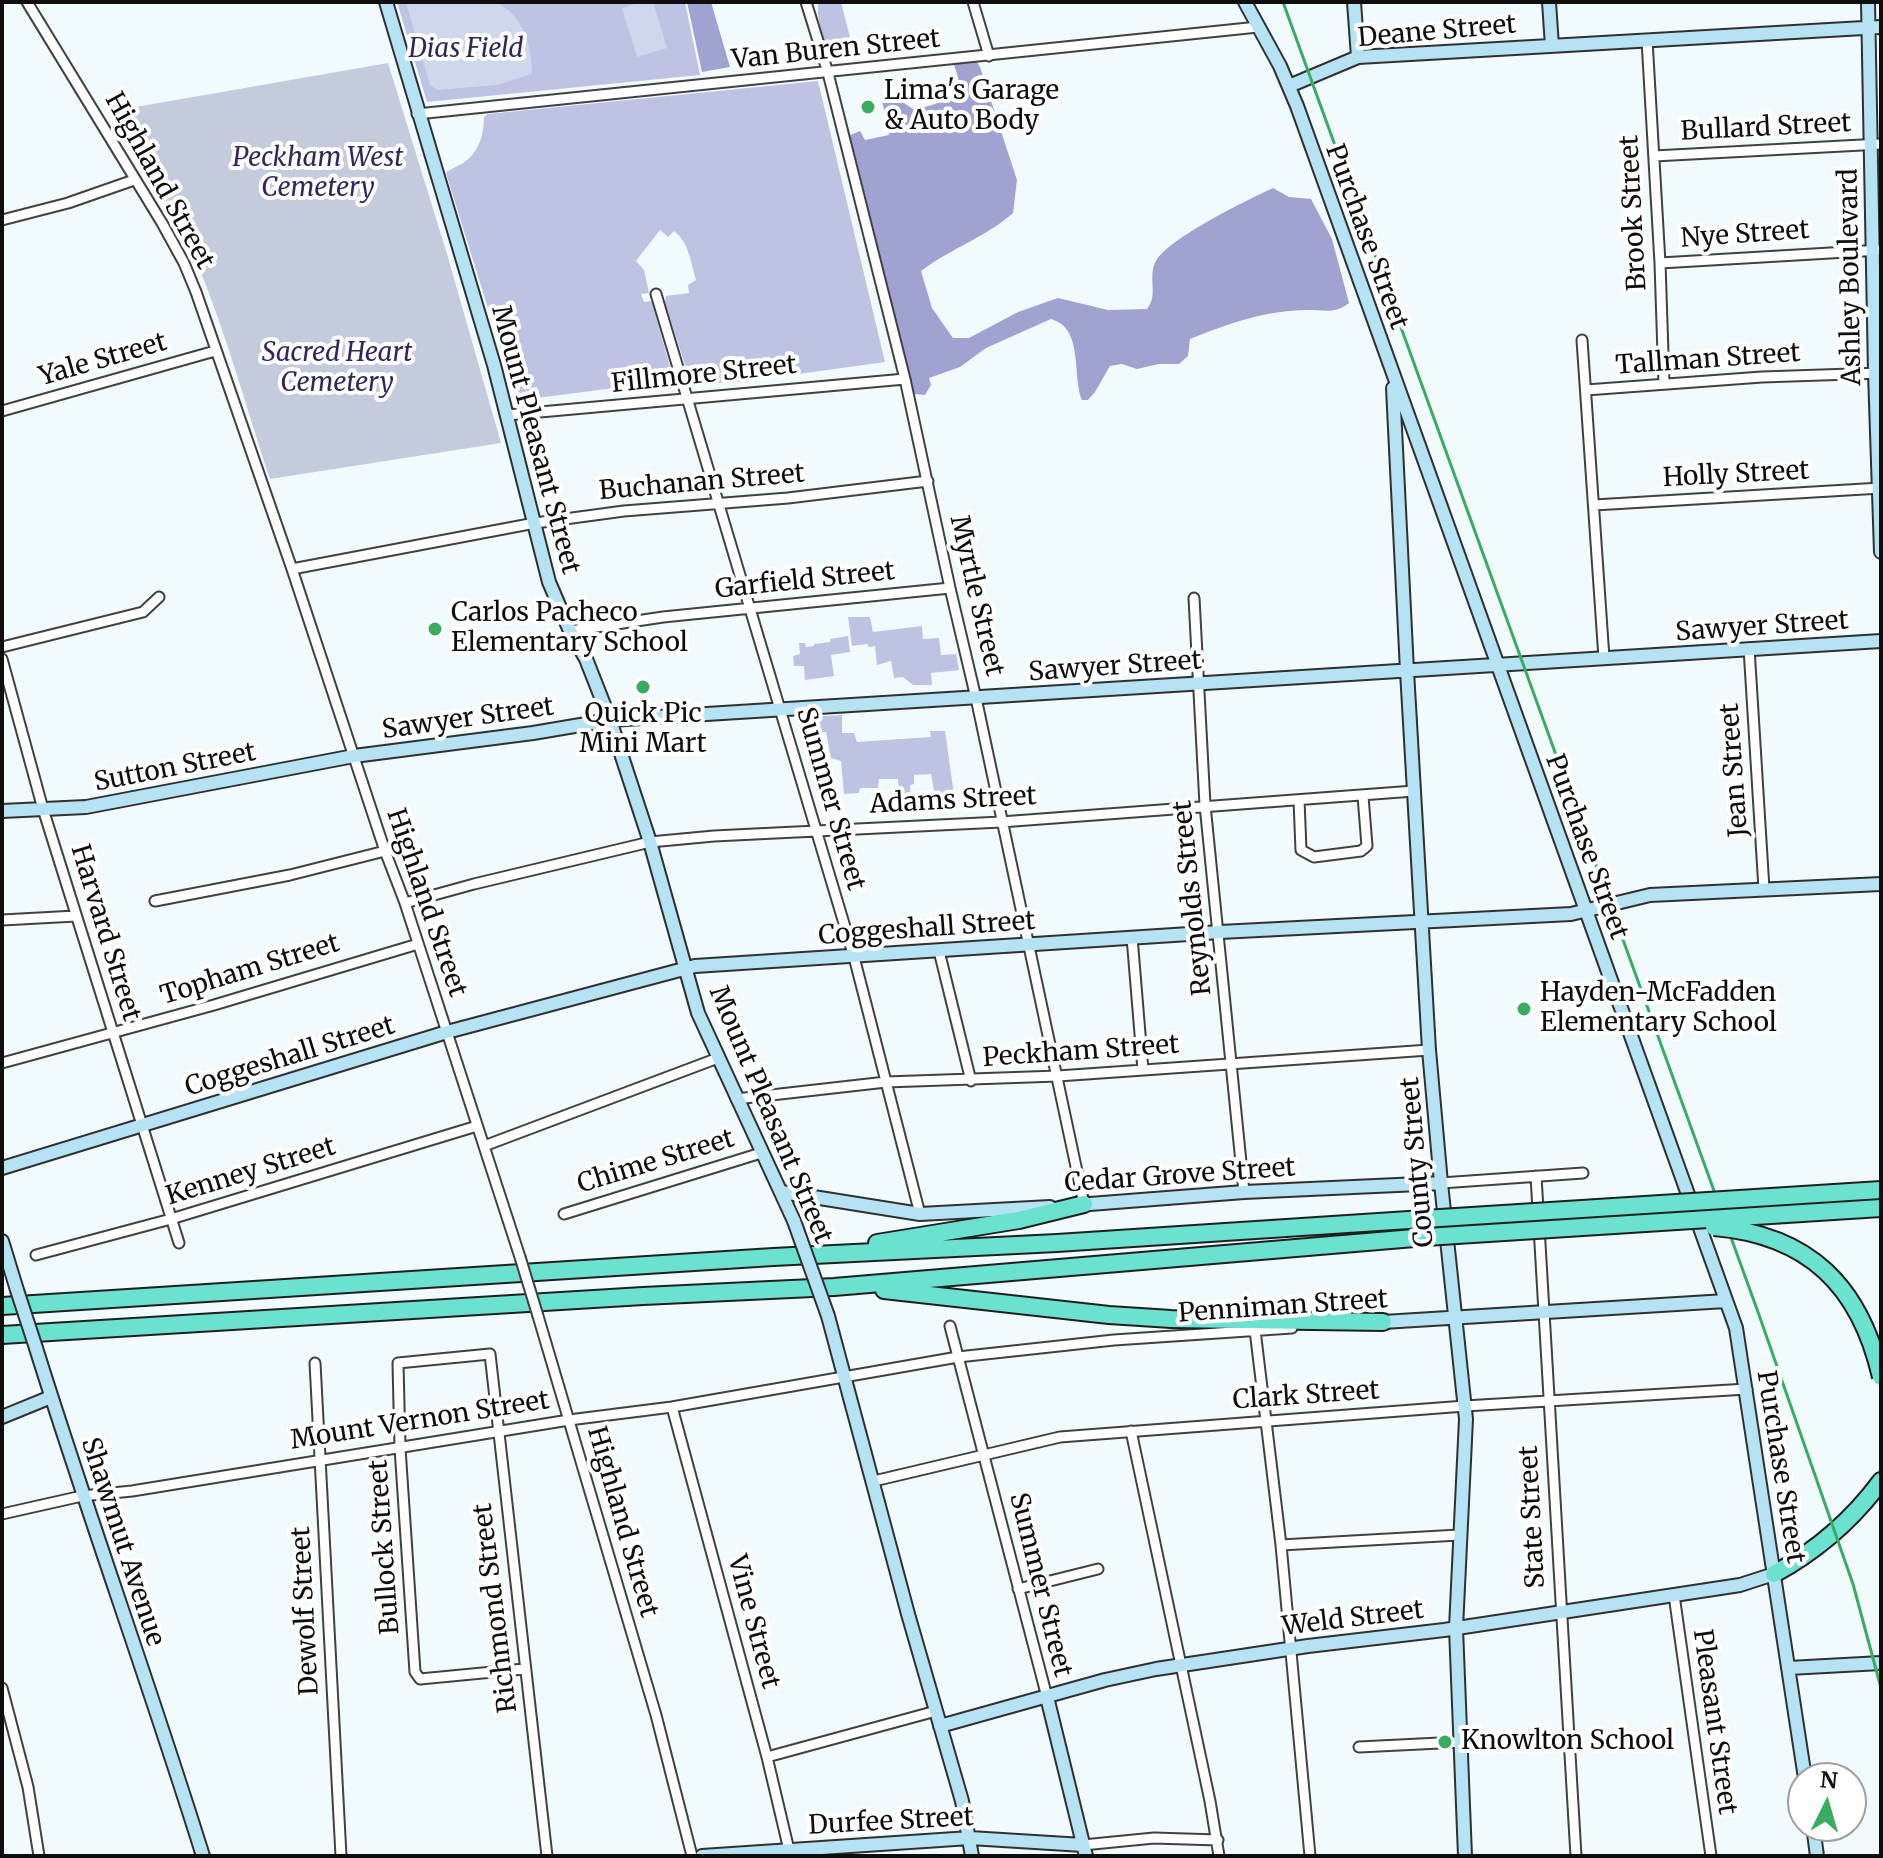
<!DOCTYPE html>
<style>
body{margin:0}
#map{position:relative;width:1883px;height:1858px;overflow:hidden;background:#f1fbfd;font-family:Merriweather,serif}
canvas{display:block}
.frame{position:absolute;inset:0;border:4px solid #0e0e0e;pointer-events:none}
.north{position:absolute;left:1787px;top:1762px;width:80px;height:80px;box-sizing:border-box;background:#fff;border:2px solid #9f9f9f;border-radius:50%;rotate:5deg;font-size:22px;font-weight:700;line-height:32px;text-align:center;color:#0e0e0e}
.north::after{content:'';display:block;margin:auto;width:28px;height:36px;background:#38ac60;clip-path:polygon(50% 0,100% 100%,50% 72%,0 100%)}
</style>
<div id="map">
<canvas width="1883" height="1858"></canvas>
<div class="frame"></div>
<div class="north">N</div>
</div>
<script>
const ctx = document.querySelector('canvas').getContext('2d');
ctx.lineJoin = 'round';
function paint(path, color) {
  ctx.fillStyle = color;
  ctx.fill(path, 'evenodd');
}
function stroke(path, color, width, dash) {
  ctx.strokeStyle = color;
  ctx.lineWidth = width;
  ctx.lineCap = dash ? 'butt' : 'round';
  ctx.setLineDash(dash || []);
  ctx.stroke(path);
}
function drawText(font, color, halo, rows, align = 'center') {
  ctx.font = font + ' Merriweather,serif';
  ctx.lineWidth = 8;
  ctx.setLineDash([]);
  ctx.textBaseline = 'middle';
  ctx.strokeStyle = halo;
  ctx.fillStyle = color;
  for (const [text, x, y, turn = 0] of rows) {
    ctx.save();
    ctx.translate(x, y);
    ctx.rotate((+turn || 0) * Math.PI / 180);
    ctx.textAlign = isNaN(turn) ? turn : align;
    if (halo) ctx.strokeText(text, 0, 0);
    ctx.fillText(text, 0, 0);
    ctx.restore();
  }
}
const green = new Path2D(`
 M 397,2 L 685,2 L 700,75 L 427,102 Z
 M 841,2 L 855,57 L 835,59 C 824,43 817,24 818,4 Z
 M 818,81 L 885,362 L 741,382 L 691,384 L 665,302 L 666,296 L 689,293 L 688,285 L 696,280 C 691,264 689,242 674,231 L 668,237 L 660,230 L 636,261 L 644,270 L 649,293 L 641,294 L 644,302 L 651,301 L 652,303 L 676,388 L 621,391 L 614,388 L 537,398 L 530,407 L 518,405 L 446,173 C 451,168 457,167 463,163 C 479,153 484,134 484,117 L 488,114 Z
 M 848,617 L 870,617 L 873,632 L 922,626 L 923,639 L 939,638 L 941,655 L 956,654 L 959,670 L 931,673 L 932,685 L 913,685 L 903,677 L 894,678 L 891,661 L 877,665 L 875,646 L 869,647 L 867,644 L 852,646 Z
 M 848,636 L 850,652 L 831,655 L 834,676 L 805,680 L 804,666 L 794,666 L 793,656 L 800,654 L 799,643 L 805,643 L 806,647 L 814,646 L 814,644 L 830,642 L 830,639 Z
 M 842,715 L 842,733 L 854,733 L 857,742 L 931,737 L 930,731 L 945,731 L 954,795 L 935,796 L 931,774 L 914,775 L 914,784 L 910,785 L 912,810 L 900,811 L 898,779 L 879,779 L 878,788 L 860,788 L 859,793 L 844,794 L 841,761 L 831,758 L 826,732 L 802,733 L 796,718 Z`);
const forest = new Path2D(`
 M 687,2 L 711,2 L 730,67 L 702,72 Z
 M 962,62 L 977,62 L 980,67 L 1017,180 L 1013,213 C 986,237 950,249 921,271 L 932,308 L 953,338 L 969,338 L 1018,312 L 1058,298 L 1108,310 L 1147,309 C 1159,295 1147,276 1156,261 C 1169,238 1247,200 1273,188 L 1289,197 L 1311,199 L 1332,239 L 1349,303 C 1335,314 1324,310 1307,310 C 1266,310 1227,324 1190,339 L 1188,356 L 1179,364 L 1159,364 L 1137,369 L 1122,364 L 1110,366 L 1095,392 L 1088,400 L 1082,400 C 1072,376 1084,328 1051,319 L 986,348 L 960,367 L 929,378 L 931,385 L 925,395 L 914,394 L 850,135 L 860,131 L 865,140 L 889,135 L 881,95 L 895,97 L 913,109 C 926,107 957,101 959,85 C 959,79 956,70 954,65 Z`);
const cemetery = new Path2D(`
 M 388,63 L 447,254 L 501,443 L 270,479 C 243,398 221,313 185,236 C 165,192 134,151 107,112 Z`);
const pitch = new Path2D(`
 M 406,2 C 424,2 487,0 499,4 C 524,16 532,49 532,74 L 497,85 L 437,90 L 430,85 Z
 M 641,2 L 653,2 L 667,48 L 637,57 L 622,8 Z`);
const street = new Path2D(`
 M 27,2 L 162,223 L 184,263 L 196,292 L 292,569 L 385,851 L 405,903 L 520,1257
 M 806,2 L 828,73 L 905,379 L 950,588 L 976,698 L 1084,1204
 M 973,2 L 989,56
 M 1647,40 L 1660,263 L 1664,384
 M 417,114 L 1258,27
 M 1654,156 L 1881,144
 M 2,220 L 68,203 L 134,180
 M 1660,263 L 1881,250
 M 656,294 L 854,957 L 920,1214
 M 1582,340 L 1604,658
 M 1586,390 L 1762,377 L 1881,373
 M 2,411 L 215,351
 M 507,415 L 905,379
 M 1594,505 L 1881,488
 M 292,569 L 535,523 L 624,511 L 788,498 L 928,481
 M 1194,598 L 1205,805 L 1244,1192
 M 570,631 L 663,617 L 950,588
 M 2,647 L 143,612 L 159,597
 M 1749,648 L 1764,889
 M 2,659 L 43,809 L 179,1243
 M 1299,800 L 1301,850 L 1314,857 L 1361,851 L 1367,846 L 1363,796
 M 155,901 L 290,875 L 385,851
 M 405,903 L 474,884 L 650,842 L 714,836 L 1001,822 L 1414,791
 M 2,920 L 76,916
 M 1132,937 L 1143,1070
 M 939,951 L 971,1081
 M 2,1063 L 214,1005 L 418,944
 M 736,1099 L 886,1082 L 1058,1076 L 1429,1050
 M 484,1146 L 718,1058
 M 1536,1176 L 1576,1856
 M 1441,1183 L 1583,1173
 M 564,1214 L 761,1153
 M 36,1255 L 171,1219 L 477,1126
 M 538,1316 L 656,1715 L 692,1856
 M 950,1326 L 1047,1697
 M 1255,1330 L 1281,1545 L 1310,1856
 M 315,1363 L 341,1856
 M 672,1407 L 767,1757 L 789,1850
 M 1131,1431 L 1210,1801 L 1219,1856
 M 874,1481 L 1060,1437 L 1465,1406 L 1747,1389
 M 2,1514 L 82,1496 L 132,1491 L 569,1420 L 672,1407 L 958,1357 L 1114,1340 L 1292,1328
 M 1281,1545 L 1459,1535
 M 1018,1589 L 1098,1569
 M 1674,1595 L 1711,1856
 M 524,1669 L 420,1679 L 415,1672 L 400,1448 L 398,1363 L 490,1354 L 547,1856
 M 2,1688 L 28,1787 L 39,1856
 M 1359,1747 L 1460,1742
 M 767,1757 L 936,1711
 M 1083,1845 L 1154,1838 L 1218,1840`);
const secondary = new Path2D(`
 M 386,2 L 494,365 L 549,582 L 570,631 L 586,659 L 610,720 L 650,842 L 698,1013 L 794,1221
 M 1245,2 L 1280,66 L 1297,106 L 1736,1328 L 1805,1778
 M 1354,2 L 1358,57
 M 1549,2 L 1552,46
 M 1868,2 L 1875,373 L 1881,552
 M 1289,86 L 1358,57 L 1881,27
 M 1393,388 L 1407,671 L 1429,1050 L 1441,1183 L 1466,1419 L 1456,1628 L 1465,1856
 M 2,811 L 86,807 L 354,756 L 533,733 L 610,720 L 1881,641
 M 2,1168 L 447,1032 L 695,966 L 1220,932 L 1571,914 L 1650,895 L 1881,884
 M 782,1192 L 920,1214 L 1050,1207
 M 1077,1205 L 1244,1192 L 1441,1183
 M 2,1241 L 17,1290
 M 828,1316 L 908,1614 L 962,1801 L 972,1856
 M 1383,1322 L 1726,1301
 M 36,1348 C 89,1518 150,1686 203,1856
 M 2,1417 L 51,1397
 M 1789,1668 L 1881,1663
 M 1047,1697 L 1086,1856
 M 940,1726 L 1105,1680 L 1156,1669 L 1308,1646 L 1444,1630 L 1740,1585 L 1774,1574
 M 1813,1826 L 1817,1856
 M 702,1856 L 970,1838 L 1083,1845`);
const highway = new Path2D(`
 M 877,1243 L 1019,1220 L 1084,1204
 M 884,1290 L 1109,1315 L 1171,1319 L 1383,1322
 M 2,1306 L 773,1257 L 1057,1243 L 1424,1219
 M 2,1335 L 643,1296 L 834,1287 L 1426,1237
 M 1774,1574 C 1816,1551 1853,1519 1881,1481`);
const rail = new Path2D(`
 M 1283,2 L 1758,1312 L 1853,1584 L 1881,1688`);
const streetBridge = new Path2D(`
 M 520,1257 L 538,1316`);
const secondaryBridge = new Path2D(`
 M 794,1221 L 828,1316
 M 17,1290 L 36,1348`);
const highwayBridge = new Path2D(`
 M 1424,1219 L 1881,1190
 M 1714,1227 C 1809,1235 1860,1286 1881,1377
 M 1426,1237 L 1881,1208`);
const markers = [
 [868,107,8,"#38ac60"],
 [435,629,8,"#38ac60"],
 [643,687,8,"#38ac60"],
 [1524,1009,8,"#38ac60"],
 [1445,1742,8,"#38ac60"]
];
const streetNames = [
 ["Deane Street",1437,32,-5],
 ["Van Buren Street",836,50,-6],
 ["Bullard Street",1766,128,-3],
 ["Highland Street",159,181,61],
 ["Brook Street",1634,213,-93],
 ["Nye Street",1745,235,-4],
 ["Purchase Street",1366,237,70],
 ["Ashley Boulevard",1851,277,-91],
 ["Yale Street",103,360,-16],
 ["Tallman Street",1708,360,-4],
 ["Fillmore Street",704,375,-6],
 ["Mount Pleasant Street",535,440,75],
 ["Holly Street",1736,475,-3],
 ["Buchanan Street",702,483,-5],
 ["Garfield Street",805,581,-6],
 ["Myrtle Street",976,596,77],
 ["Sawyer Street",1762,627,-4],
 ["Sawyer Street",1115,667,-4],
 ["Sawyer Street",468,719,-8],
 ["Sutton Street",175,768,-11],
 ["Jean Street",1735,770,-94],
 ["Summer Street",830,799,74],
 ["Adams Street",953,801,-3],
 ["Purchase Street",1586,847,70],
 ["Reynolds Street",1193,898,-96],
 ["Highland Street",426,903,71],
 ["Coggeshall Street",927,929,-4],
 ["Harvard Street",105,933,73],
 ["Topham Street",250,970,-17],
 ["Peckham Street",1081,1052,-4],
 ["Coggeshall Street",290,1057,-17],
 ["Mount Pleasant Street",770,1115,67],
 ["Chime Street",656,1162,-17],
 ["County Street",1418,1162,-95],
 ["Kenney Street",251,1172,-17],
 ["Cedar Grove Street",1180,1176,-4],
 ["Penniman Street",1283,1307,-4],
 ["Clark Street",1306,1396,-4],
 ["Mount Vernon Street",420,1421,-9],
 ["Purchase Street",1780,1467,81],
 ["State Street",1533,1517,-93],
 ["Highland Street",622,1522,74],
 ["Shawmut Avenue",122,1542,72],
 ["Bullock Street",385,1547,-94],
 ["Summer Street",1040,1585,76],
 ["Richmond Street",496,1608,-97],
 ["Dewolf Street",306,1611,-93],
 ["Weld Street",1353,1619,-7],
 ["Vine Street",753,1622,75],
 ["Pleasant Street",1714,1722,82],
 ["Durfee Street",891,1822,-3]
];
const parkNames = [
 ["Dias Field",466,50],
 ["Peckham West",318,159],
 ["Cemetery",318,189],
 ["Sacred Heart",337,354],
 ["Cemetery",337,384]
];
const poiNames = [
 ["Lima's Garage",884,92],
 ["& Auto Body",884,122],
 ["Carlos Pacheco",451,614],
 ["Elementary School",451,644],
 ["Quick Pic",643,715,"center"],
 ["Mini Mart",643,745,"center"],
 ["Hayden-McFadden",1540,994],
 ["Elementary School",1540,1024],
 ["Knowlton School",1461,1742]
];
paint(green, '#bec3e3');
paint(forest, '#a0a3d2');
paint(cemetery, '#c4cbdd');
paint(pitch, '#cfd7ec');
stroke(street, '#414141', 13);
stroke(secondary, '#303030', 16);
stroke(highway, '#1f1f1f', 20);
stroke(street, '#fff', 9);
stroke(secondary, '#b5e3f4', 12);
stroke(highway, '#6be1cf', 16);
stroke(rail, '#38ac60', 3);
stroke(streetBridge, '#414141', 13, []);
stroke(secondaryBridge, '#303030', 16, []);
stroke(highwayBridge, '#1f1f1f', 20, []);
stroke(streetBridge, '#fff', 9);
stroke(secondaryBridge, '#b5e3f4', 12);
stroke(highwayBridge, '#6be1cf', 16);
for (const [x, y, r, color] of markers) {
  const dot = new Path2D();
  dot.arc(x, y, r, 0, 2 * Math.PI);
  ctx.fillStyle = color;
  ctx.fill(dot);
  stroke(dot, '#fff', 3);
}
drawText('26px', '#0e0e0e', '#fff', streetNames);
drawText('italic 26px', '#31275d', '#fff', parkNames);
drawText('26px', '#0e0e0e', '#fff', poiNames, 'left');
</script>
